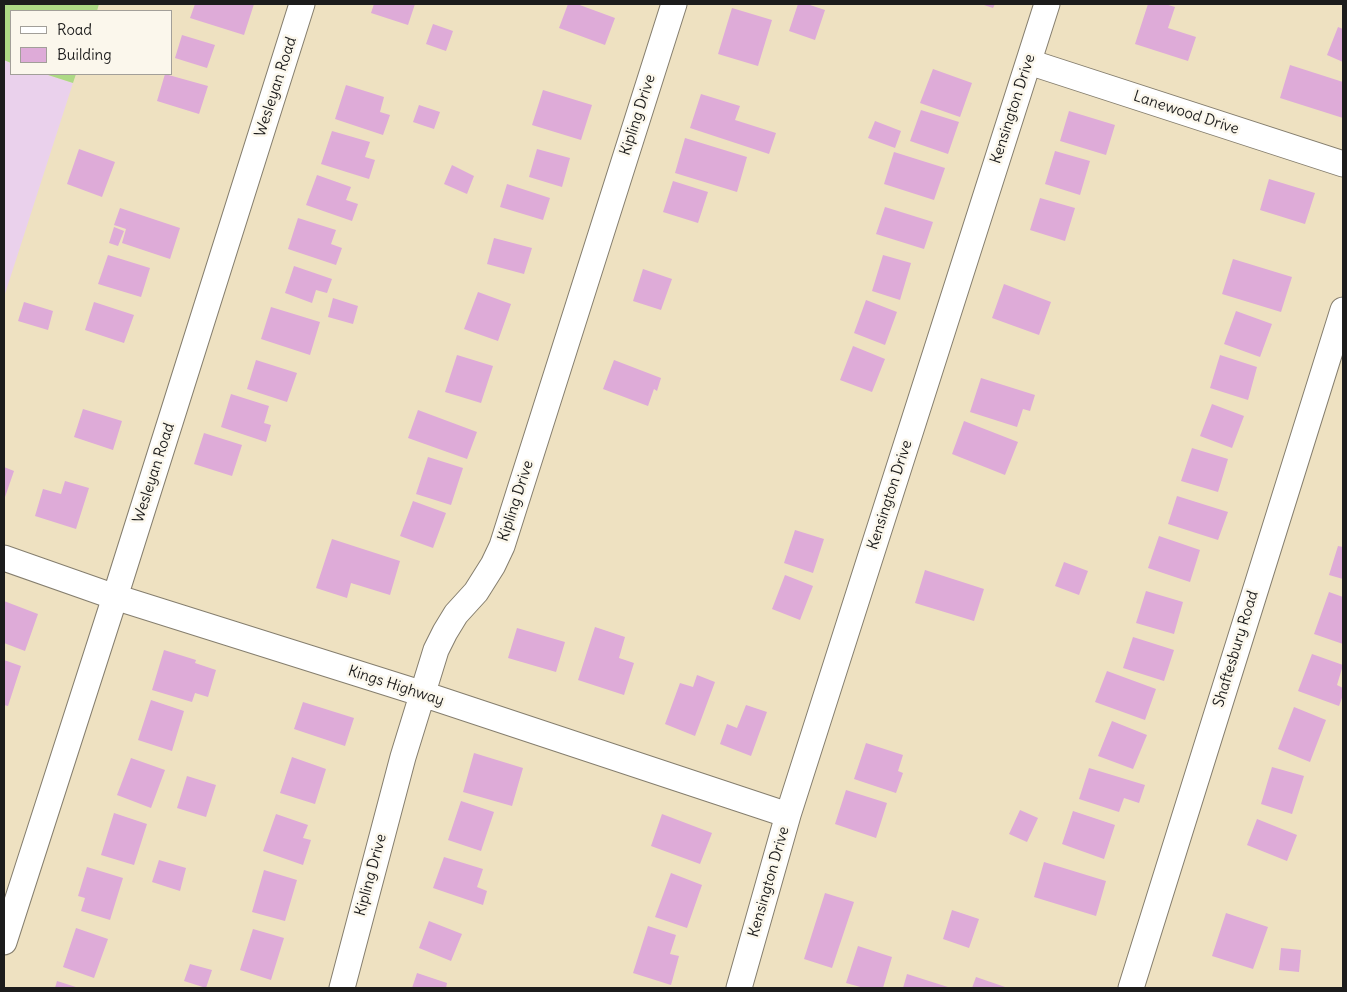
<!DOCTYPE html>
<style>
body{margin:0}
#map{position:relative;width:1347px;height:992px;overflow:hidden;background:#eee1c1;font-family:Delius,sans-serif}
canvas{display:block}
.frame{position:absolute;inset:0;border:5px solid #1c1c1c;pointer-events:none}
.legend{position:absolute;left:10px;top:10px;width:162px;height:65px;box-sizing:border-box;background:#fbf7ec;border:1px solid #a29f99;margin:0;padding:6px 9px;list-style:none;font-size:15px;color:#1c1c1c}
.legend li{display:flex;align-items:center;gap:10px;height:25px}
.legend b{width:25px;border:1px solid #a29f99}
</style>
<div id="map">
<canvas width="1347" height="992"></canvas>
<div class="frame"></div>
<ul class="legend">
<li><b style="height:6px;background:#fff"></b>Road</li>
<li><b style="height:14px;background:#deabd8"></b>Building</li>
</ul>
</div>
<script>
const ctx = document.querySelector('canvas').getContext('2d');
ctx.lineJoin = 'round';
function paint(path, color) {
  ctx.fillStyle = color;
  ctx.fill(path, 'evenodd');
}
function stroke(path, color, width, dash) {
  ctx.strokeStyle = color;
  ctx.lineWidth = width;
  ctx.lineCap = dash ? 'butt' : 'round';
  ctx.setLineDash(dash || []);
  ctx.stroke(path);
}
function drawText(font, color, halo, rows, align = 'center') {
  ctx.font = font + ' Delius,sans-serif';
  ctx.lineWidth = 5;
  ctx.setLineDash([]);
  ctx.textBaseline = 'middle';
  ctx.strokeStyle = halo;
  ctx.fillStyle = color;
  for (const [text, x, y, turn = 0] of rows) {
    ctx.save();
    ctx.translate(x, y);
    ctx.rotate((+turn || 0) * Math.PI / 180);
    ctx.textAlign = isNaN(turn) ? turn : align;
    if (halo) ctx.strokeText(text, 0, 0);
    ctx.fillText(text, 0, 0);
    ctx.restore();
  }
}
const built = new Path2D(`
 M 4,60 L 11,63 L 11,74 L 45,74 L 73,83 L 4,297 Z`);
const green = new Path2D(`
 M 4,4 L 99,4 L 97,11 L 11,11 L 11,63 L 4,60 Z
 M 45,74 L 76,74 L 73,83 Z`);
const building = new Path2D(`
 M 195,4 L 254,4 L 244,35 L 190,18 Z
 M 374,4 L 415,4 L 408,25 L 371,13 Z
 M 568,4 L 577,4 L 615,18 L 605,45 L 559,28 Z
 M 798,4 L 807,4 L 825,10 L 815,40 L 789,31 Z
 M 981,4 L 995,4 L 993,8 Z
 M 1148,4 L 1165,4 L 1175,7 L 1168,28 L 1196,37 L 1188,61 L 1135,44 Z
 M 732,8 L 772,20 L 758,66 L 718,54 Z
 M 433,24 L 453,31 L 446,51 L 426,44 Z
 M 1338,27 L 1343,29 L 1343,62 L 1327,55 Z
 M 182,35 L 215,45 L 207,68 L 175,58 Z
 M 1290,65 L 1343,82 L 1343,118 L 1280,98 Z
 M 933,69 L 972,83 L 960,117 L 920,103 Z
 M 165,74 L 208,86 L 199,114 L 157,101 Z
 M 346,85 L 384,97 L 380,112 L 390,115 L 383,135 L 335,119 Z
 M 543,90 L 592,105 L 581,140 L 532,125 Z
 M 701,94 L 740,106 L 735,120 L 776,133 L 769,154 L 690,128 Z
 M 419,105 L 440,112 L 434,129 L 413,122 Z
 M 921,110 L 959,122 L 948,154 L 910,141 Z
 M 1069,111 L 1115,125 L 1106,155 L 1060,141 Z
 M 875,121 L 901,131 L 895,148 L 868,138 Z
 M 332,131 L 370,142 L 365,157 L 375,160 L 369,179 L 321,164 Z
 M 685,138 L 747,157 L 737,192 L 675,173 Z
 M 79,149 L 115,162 L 102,197 L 67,184 Z
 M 537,149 L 570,158 L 562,187 L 529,177 Z
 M 1055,151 L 1090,161 L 1080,195 L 1045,184 Z
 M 894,152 L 945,168 L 934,200 L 884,184 Z
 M 452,165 L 474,176 L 467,194 L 444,184 Z
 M 317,175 L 351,187 L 346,200 L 358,204 L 352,221 L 306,205 Z
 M 1269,179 L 1315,193 L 1305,224 L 1260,210 Z
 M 673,181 L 708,192 L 698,223 L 663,212 Z
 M 507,184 L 550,198 L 543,220 L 500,207 Z
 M 1040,198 L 1075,208 L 1065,241 L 1030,230 Z
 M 885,207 L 933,222 L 924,249 L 876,234 Z
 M 120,208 L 180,228 L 170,259 L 122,243 L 126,229 L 114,225 Z
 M 298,218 L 336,230 L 331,244 L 342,248 L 336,265 L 288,249 Z
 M 114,227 L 124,231 L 118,246 L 109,243 Z
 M 494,238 L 532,248 L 524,274 L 487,264 Z
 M 108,255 L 150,268 L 141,297 L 98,284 Z
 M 883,255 L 911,263 L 900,300 L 872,291 Z
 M 1233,259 L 1292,277 L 1281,312 L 1222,294 Z
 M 294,266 L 332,279 L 327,293 L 316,290 L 312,303 L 285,293 Z
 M 643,269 L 672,279 L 661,310 L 633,301 Z
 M 1004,284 L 1051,302 L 1039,335 L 992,318 Z
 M 478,292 L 511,304 L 498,341 L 464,329 Z
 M 333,298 L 358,306 L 353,324 L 328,317 Z
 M 866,300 L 897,312 L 885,345 L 854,333 Z
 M 24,302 L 53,311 L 48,330 L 18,321 Z
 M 94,302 L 134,315 L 124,343 L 85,330 Z
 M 271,307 L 320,322 L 310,355 L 261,339 Z
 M 1236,311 L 1272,324 L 1260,357 L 1224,344 Z
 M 853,346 L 885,359 L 872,392 L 840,380 Z
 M 457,355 L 493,366 L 481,403 L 445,392 Z
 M 1220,355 L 1257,367 L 1248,400 L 1210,388 Z
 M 256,360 L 297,373 L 287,402 L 247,389 Z
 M 614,360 L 661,378 L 657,391 L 654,389 L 648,406 L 603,389 Z
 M 981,378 L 1035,395 L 1030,411 L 1023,409 L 1017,427 L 970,412 Z
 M 231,394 L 269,406 L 264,423 L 271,425 L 266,442 L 221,427 Z
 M 1212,404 L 1244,416 L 1232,448 L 1200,436 Z
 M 83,409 L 122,421 L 113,450 L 74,437 Z
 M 418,410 L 477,432 L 467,459 L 408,438 Z
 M 964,421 L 1018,442 L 1005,475 L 952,454 Z
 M 204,433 L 242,445 L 232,476 L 194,464 Z
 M 1192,448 L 1228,459 L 1218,492 L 1181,481 Z
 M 428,457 L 463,468 L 451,505 L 416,494 Z
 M 4,467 L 14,471 L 4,500 Z
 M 65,481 L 89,488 L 76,529 L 35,516 L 43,489 L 61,494 Z
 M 1177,496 L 1228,512 L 1218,540 L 1168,524 Z
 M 413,501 L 446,513 L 433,548 L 400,536 Z
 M 795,530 L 824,539 L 813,573 L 784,563 Z
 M 1159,536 L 1200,550 L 1190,582 L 1148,568 Z
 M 332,539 L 400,561 L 390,595 L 351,583 L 347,598 L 316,588 Z
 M 1338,546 L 1343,547 L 1343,579 L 1329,575 Z
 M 1064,562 L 1088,571 L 1079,595 L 1055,586 Z
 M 925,570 L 984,589 L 974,621 L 915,603 Z
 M 785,575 L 813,586 L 800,620 L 772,609 Z
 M 1146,591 L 1183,602 L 1174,634 L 1136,623 Z
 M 1329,592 L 1343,597 L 1343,644 L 1314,634 Z
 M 4,601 L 38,614 L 25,651 L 4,643 Z
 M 595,627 L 625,637 L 619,658 L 634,663 L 624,695 L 578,680 Z
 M 517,628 L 565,642 L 556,672 L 508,658 Z
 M 1133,637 L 1174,650 L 1164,681 L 1123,668 Z
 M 164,650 L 196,660 L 195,663 L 216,670 L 208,697 L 195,693 L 192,702 L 152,690 Z
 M 1312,654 L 1343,665 L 1337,685 L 1343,688 L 1343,695 L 1339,706 L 1298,691 Z
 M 4,660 L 21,666 L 8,706 L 4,705 Z
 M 1107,671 L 1156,689 L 1145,720 L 1095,702 Z
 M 697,675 L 715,682 L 695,736 L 665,724 L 680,683 L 693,687 Z
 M 151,700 L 184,711 L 172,751 L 138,740 Z
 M 303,702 L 354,718 L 345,746 L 294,729 Z
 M 746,705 L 767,712 L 751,756 L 720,744 L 727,724 L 737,728 Z
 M 1294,707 L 1326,720 L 1310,762 L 1278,749 Z
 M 1112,721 L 1147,735 L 1133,769 L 1098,756 Z
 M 866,743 L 903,755 L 898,771 L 903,773 L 896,793 L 854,779 Z
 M 474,753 L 523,768 L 512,806 L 463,792 Z
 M 292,757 L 326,769 L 315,804 L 280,793 Z
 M 131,758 L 165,770 L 151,808 L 117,795 Z
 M 1272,767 L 1304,776 L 1292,814 L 1261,804 Z
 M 1089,768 L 1145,785 L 1139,803 L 1124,798 L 1119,812 L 1079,799 Z
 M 187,776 L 216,785 L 206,817 L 177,808 Z
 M 846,790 L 887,803 L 876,838 L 835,824 Z
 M 461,801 L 494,812 L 481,851 L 448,840 Z
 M 1020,810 L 1038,818 L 1027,842 L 1009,834 Z
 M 1073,811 L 1115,825 L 1104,859 L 1062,844 Z
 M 114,813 L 147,824 L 134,865 L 101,855 Z
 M 276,814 L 308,825 L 303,838 L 311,840 L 303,865 L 263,851 Z
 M 662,814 L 712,833 L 700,864 L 651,846 Z
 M 1257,819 L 1297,835 L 1287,861 L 1247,845 Z
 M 444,857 L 483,869 L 477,887 L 487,891 L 483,905 L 433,888 Z
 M 159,860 L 186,868 L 180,891 L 152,882 Z
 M 1044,862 L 1106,881 L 1096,916 L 1034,897 Z
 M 87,867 L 123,878 L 110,920 L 81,911 L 85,898 L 78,896 Z
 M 264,870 L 297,880 L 285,921 L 252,912 Z
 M 671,873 L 702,885 L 687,928 L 655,917 Z
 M 825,893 L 854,902 L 832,968 L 804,959 Z
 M 952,910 L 979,919 L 969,948 L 943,939 Z
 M 1226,913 L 1268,927 L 1253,969 L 1212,956 Z
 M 429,921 L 462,934 L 451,961 L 419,948 Z
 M 648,926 L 676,935 L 670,954 L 679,956 L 671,985 L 633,973 Z
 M 76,928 L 108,939 L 94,978 L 63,967 Z
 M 253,929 L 284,938 L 271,980 L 240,970 Z
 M 858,946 L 892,957 L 883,988 L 864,988 L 846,983 Z
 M 1281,948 L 1301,950 L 1299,972 L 1279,970 Z
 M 190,964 L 212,970 L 206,988 L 184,981 Z
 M 417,973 L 447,983 L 446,988 L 412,988 Z
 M 907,974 L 951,988 L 903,988 Z
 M 976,977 L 1008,988 L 972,988 Z
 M 57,981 L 79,988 L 55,988 Z`);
const street = new Path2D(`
 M 1029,62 L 1343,164
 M 4,558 L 115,597 L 423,694 L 788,815
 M 4,942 L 115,597 L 302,4
 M 342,988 L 403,757 L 436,650 L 445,632 L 456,614 L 476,592 L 493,565 L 502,546 L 674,4
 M 739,988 L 788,815 L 1047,4
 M 1131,988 L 1343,310`);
const streetNames = [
 ["Wesleyan Road",276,87,-72],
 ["Kensington Drive",1013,109,-72],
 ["Lanewood Drive",1186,113,18],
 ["Kipling Drive",638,115,-72],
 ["Wesleyan Road",154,473,-72],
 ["Kensington Drive",890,495,-72],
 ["Kipling Drive",516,501,-72],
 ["Shaftesbury Road",1236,649,-73],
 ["Kings Highway",396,686,18],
 ["Kipling Drive",371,875,-75],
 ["Kensington Drive",769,882,-74]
];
paint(built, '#ead1ec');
paint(green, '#add985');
paint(building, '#deabd8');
stroke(street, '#857e6e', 27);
stroke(street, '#fff', 25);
drawText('15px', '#1c1c1c', '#fbf7ec', streetNames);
</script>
